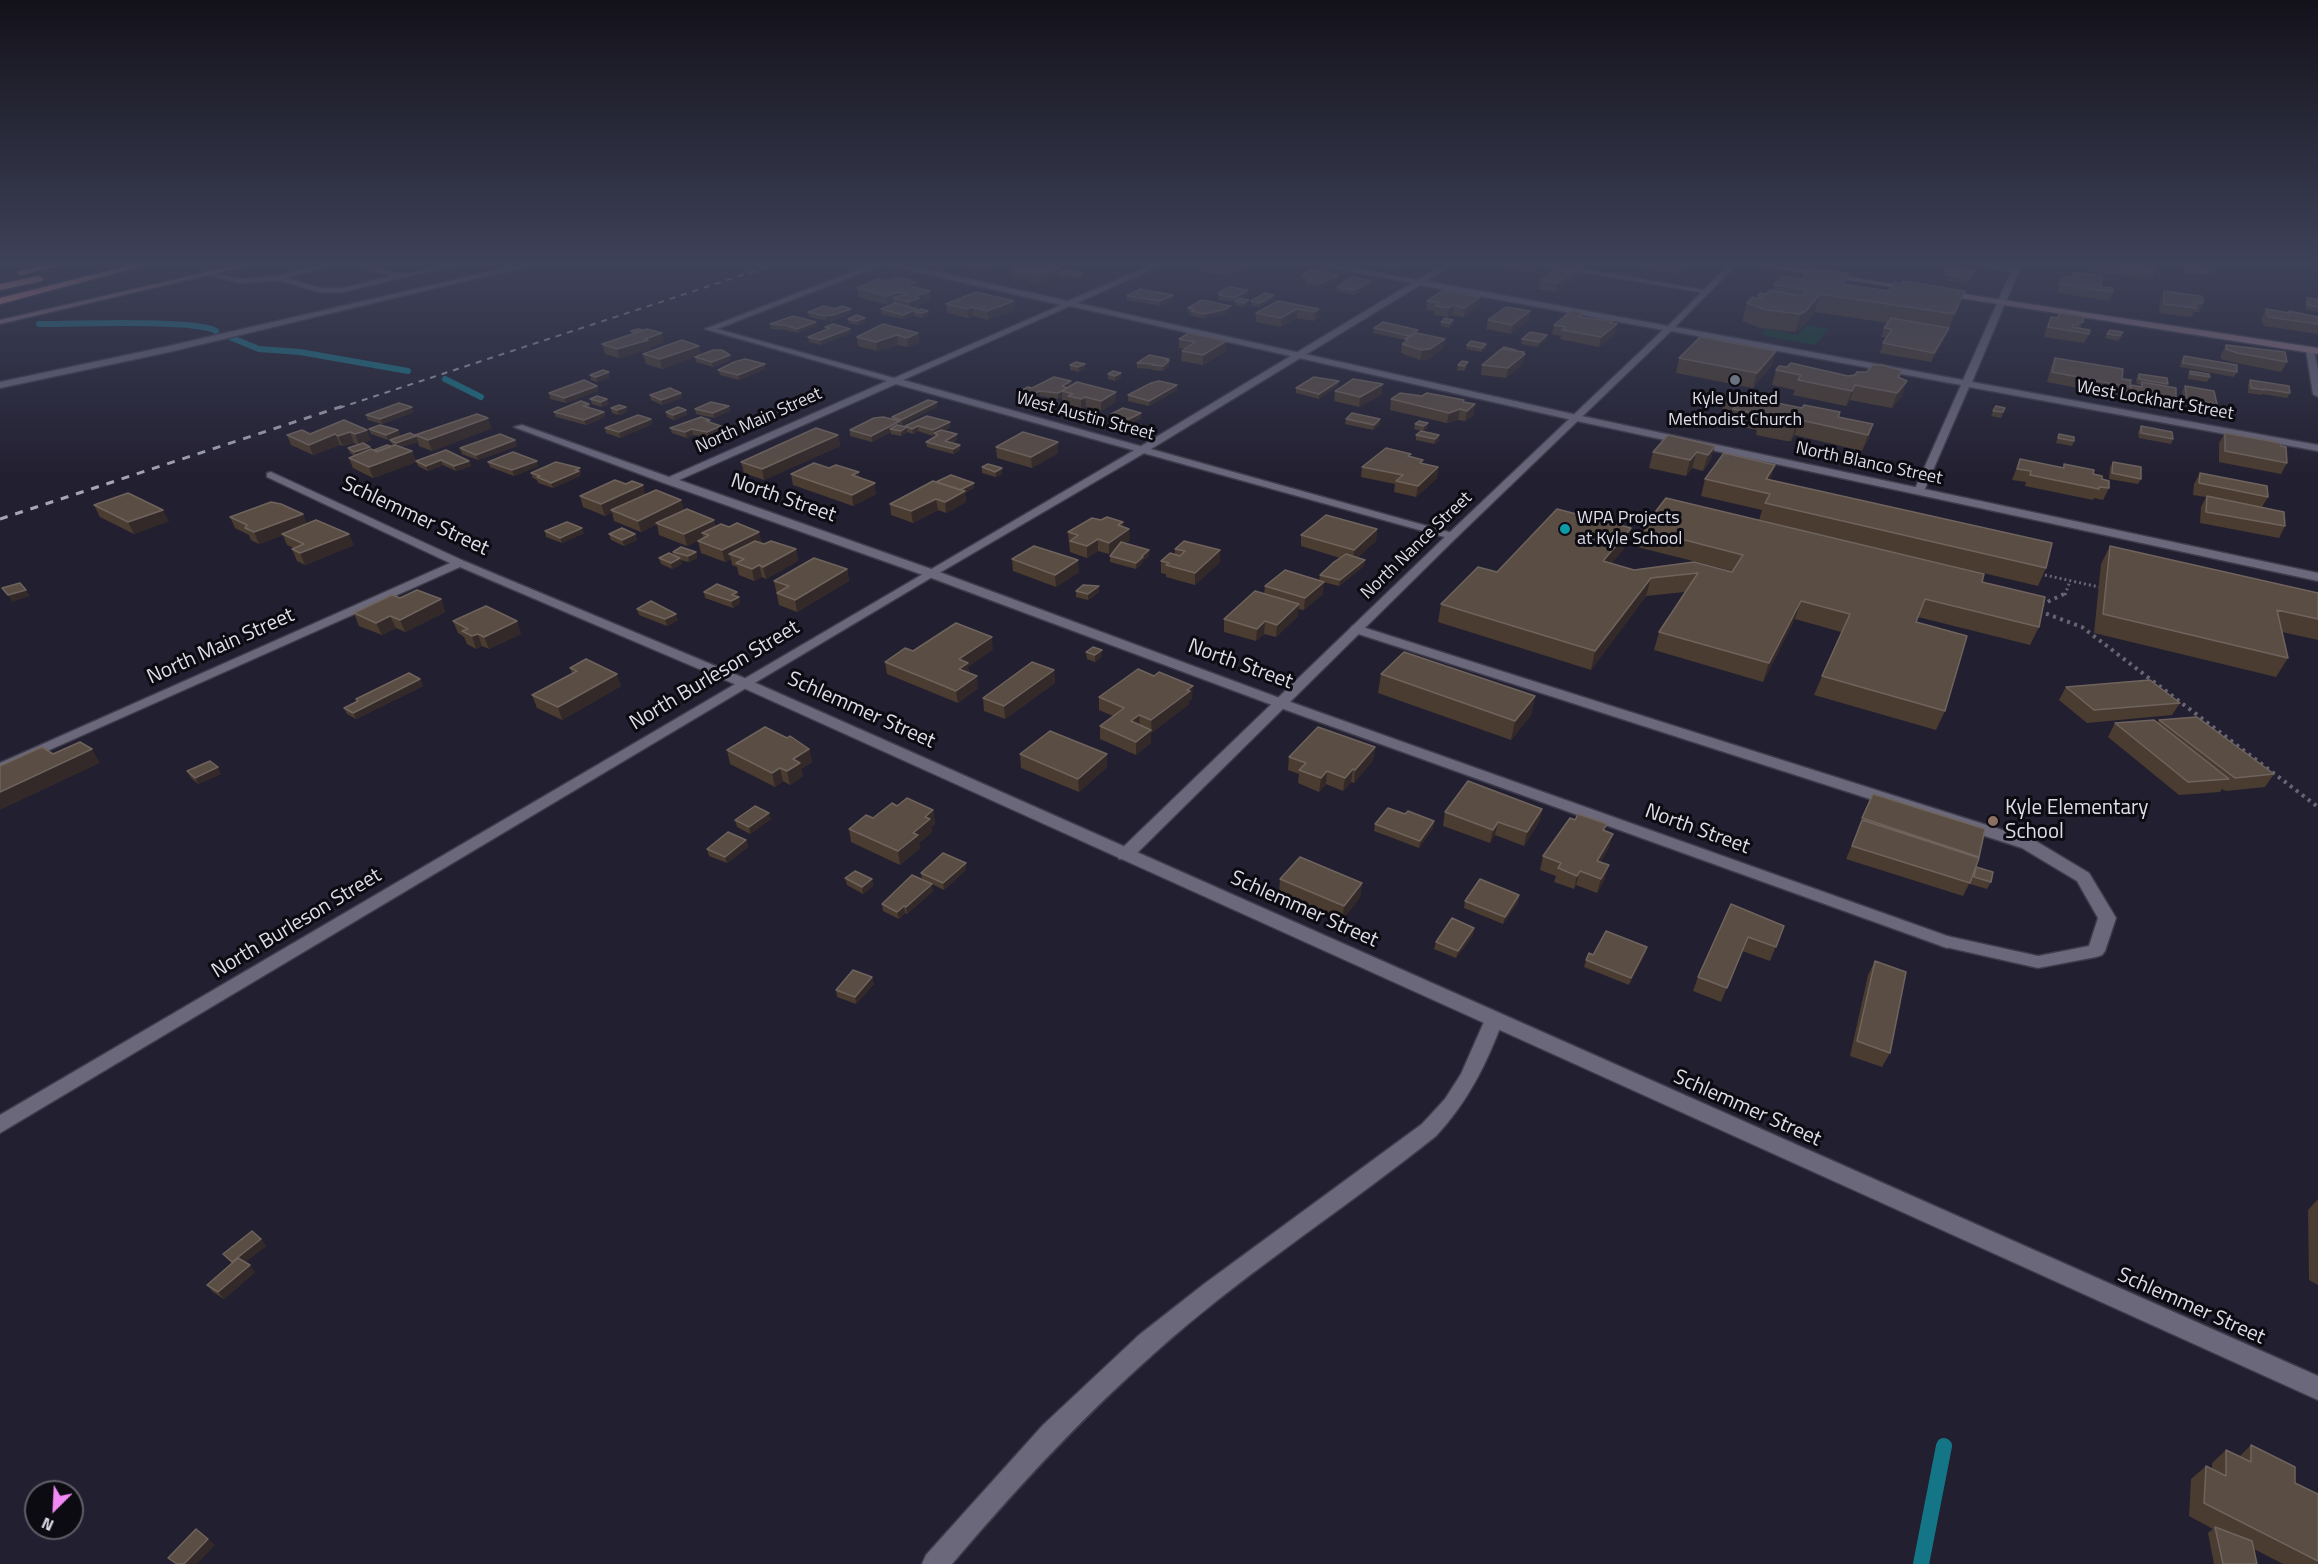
<!DOCTYPE html>
<style>
body{margin:0}
#map{position:relative;width:2318px;height:1564px;overflow:hidden;background:#221f30;font-family:"Titillium Web",sans-serif}
canvas{display:block}
.north{position:absolute;left:24px;top:1480px;width:60px;height:60px;box-sizing:border-box;background:#0c0b12;border:2px solid #605f68;border-radius:50%;rotate:204deg;font-size:16px;font-weight:700;line-height:24px;text-align:center;color:#dedde8}
.north::after{content:'';display:block;margin:auto;width:21px;height:27px;background:#f18af4;clip-path:polygon(50% 0,100% 100%,50% 72%,0 100%)}
</style>
<div id="map">
<canvas width="2318" height="1564"></canvas>
<div class="north">N</div>
</div>
<script>
const ctx = document.querySelector('canvas').getContext('2d');
ctx.lineJoin = 'round';
function paint(path, color) {
  ctx.fillStyle = color;
  ctx.fill(path, 'evenodd');
}
function stroke(path, color, width, dash) {
  ctx.strokeStyle = color;
  ctx.lineWidth = width;
  ctx.lineCap = dash ? 'butt' : 'round';
  ctx.setLineDash(dash || []);
  ctx.stroke(path);
}
function drawText(font, color, halo, rows, align = 'center') {
  ctx.font = font + ' "Titillium Web",sans-serif';
  ctx.lineWidth = 6;
  ctx.setLineDash([]);
  ctx.textBaseline = 'middle';
  ctx.strokeStyle = halo;
  ctx.fillStyle = color;
  for (const [text, x, y, turn = 0] of rows) {
    ctx.save();
    ctx.translate(x, y);
    ctx.rotate((+turn || 0) * Math.PI / 180);
    ctx.textAlign = isNaN(turn) ? turn : align;
    if (halo) ctx.strokeText(text, 0, 0);
    ctx.fillText(text, 0, 0);
    ctx.restore();
  }
}
const green = new Path2D(`
 M 1807,325 L 1829,329 L 1815,345 L 1761,335 L 1767,329 L 1798,335 Z`);
const streamFar1 = new Path2D(`
 M 39,324 C 71,324 195,319 216,331
 M 232,338 L 259,349 L 300,352 L 408,371
 M 445,379 L 481,397`);
const stream = new Path2D(`
 M 1921,1564 L 1944,1446`);
const pathFar1 = new Path2D(`
 M 2040,574 L 2099,587
 M 2065,595 L 2070,581`);
const path = new Path2D(`
 M 2041,605 L 2066,593
 M 2039,611 L 2082,627 L 2318,807`);
const service = new Path2D(`
 M 326,263 L 337,263 L 286,278 L 319,288 L 343,288 L 393,276 L 352,263 C 369,263 385,273 402,274 C 420,275 441,262 462,263 L 343,292 L 319,292 L 278,280 L 241,283 L 203,274 L 207,272 L 241,279 L 278,276 Z
 M 1529,263 L 1545,263 L 1710,291 L 1706,293 Z
 M 1966,263 L 1982,263 L 2020,270 L 2016,272 Z
 M 1356,625 L 2034,840 L 2089,873 L 2116,918 L 2105,951 L 2102,955 L 2096,957 L 2038,968 L 1941,946 L 1938,942 L 1941,938 L 1947,936 L 2038,956 L 2089,946 L 2098,918 L 2077,881 L 2022,848 L 1352,632 L 1350,629 L 1352,626 Z
 M 1494,1013 L 1501,1015 L 1503,1020 C 1487,1063 1468,1102 1436,1136 C 1355,1201 1267,1258 1187,1325 C 1101,1397 1025,1478 952,1564 L 922,1564 L 926,1555 L 1043,1425 L 1139,1335 L 1204,1284 L 1422,1124 L 1445,1099 L 1461,1074 L 1487,1015 Z`);
const minor = new Path2D(`
 M 875,263 L 896,263 L 1068,301 L 1157,263 L 1165,263 L 1077,303 L 1577,415 L 2318,573 L 2318,581 L 1577,421 L 1070,306 L 903,380 L 1456,534 L 1458,536 L 1452,539 L 1448,538 L 896,384 L 679,480 L 934,570 L 1285,700 L 1953,938 L 1956,942 L 1953,946 L 1947,948 L 1275,706 L 926,576 L 664,483 L 514,427 L 522,425 L 669,477 L 887,381 L 705,329 ZM 884,264 L 887,265 L 1061,305 L 894,378 L 717,329 Z
 M 2310,347 L 2314,350 L 2318,370 L 2318,397 L 2313,394 L 2306,350 Z
 M 271,472 L 464,561 L 749,680 L 2318,1376 L 2318,1400 L 739,686 L 460,567 L 0,772 L 0,763 L 450,563 L 267,477 L 267,473 Z`);
const tertiary = new Path2D(`
 M 528,263 L 540,263 L 169,352 L 0,388 L 0,382 L 169,346 Z
 M 1310,263 L 1323,263 L 1418,280 L 1446,263 L 1454,263 L 1426,281 L 1668,326 L 1731,263 L 1738,263 L 1675,327 L 1963,380 L 2015,263 L 2022,263 L 1972,382 L 2318,445 L 2318,451 L 1969,387 L 1924,491 L 1919,494 L 1914,491 L 1961,385 L 1671,331 L 1456,538 L 1131,859 L 1119,859 L 1117,855 L 1119,851 L 1448,534 L 1663,330 L 1420,285 L 1146,452 L 934,576 L 0,1133 L 0,1115 L 1138,448 L 1412,283 Z`);
const secondary = new Path2D(`
 M 247,263 L 259,263 L 0,324 L 0,320 Z
 M 1744,263 L 1761,263 L 1916,288 L 1912,290 Z
 M 1944,291 L 2318,348 L 2318,354 L 1941,295 L 1940,293 Z`);
const motorway = new Path2D(`
 M 52,263 L 67,263 L 21,275 L 17,272 Z
 M 140,263 L 153,263 L 0,304 L 0,298 Z
 M 39,276 L 43,279 L 42,281 L 0,290 L 0,284 Z`);
const railFar1 = new Path2D(`
 M 339,408 L 779,263`);
const rail = new Path2D(`
 M 0,519 L 343,406`);
const wall = new Path2D(`
 M 969,263 L 991,264 L 991,268 L 985,271 L 973,269 L 972,265 L 973,264 L 969,264 Z
 M 1199,263 L 1249,263 L 1249,265 L 1226,276 L 1199,270 Z
 M 1387,263 L 1407,263 L 1396,269 L 1386,267 Z
 M 1490,263 L 1529,263 L 1535,268 L 1530,272 L 1510,269 L 1510,266 Z
 M 1641,263 L 1688,263 L 1687,265 L 1677,273 L 1640,267 Z
 M 2095,263 L 2157,263 L 2157,268 L 2153,277 L 2149,276 L 2147,279 L 2094,272 Z
 M 2185,265 L 2209,272 L 2207,276 L 2184,273 L 2183,269 Z
 M 1059,267 L 1059,276 L 1040,284 L 1011,277 L 1010,268 Z
 M 1974,270 L 1967,284 L 1948,280 L 1949,276 L 1944,276 L 1945,271 Z
 M 1059,272 L 1083,273 L 1083,278 L 1078,280 L 1060,277 Z
 M 2073,272 L 2101,287 L 2113,292 L 2109,301 L 2057,293 L 2058,286 L 2062,278 L 2071,277 Z
 M 1302,275 L 1339,279 L 1320,287 L 1305,285 L 1306,280 L 1301,279 Z
 M 1578,276 L 1556,292 L 1539,289 L 1541,280 Z
 M 1371,281 L 1370,285 L 1355,295 L 1336,291 L 1337,287 Z
 M 1845,284 L 1958,308 L 1945,337 L 1931,362 L 1880,353 L 1883,343 L 1887,338 L 1881,337 L 1884,328 L 1888,323 L 1815,312 L 1801,329 L 1795,332 L 1760,328 L 1742,321 L 1747,303 L 1758,298 L 1758,296 L 1766,294 L 1772,291 L 1774,285 Z
 M 857,288 L 916,288 L 931,300 L 920,304 L 920,307 L 916,309 L 917,311 L 929,316 L 922,318 L 915,316 L 915,315 L 903,319 L 881,314 L 881,309 L 893,304 L 893,303 L 888,305 L 858,297 Z
 M 1248,290 L 1248,294 L 1241,299 L 1249,305 L 1244,307 L 1235,305 L 1235,302 L 1218,300 L 1218,293 Z
 M 2164,291 L 2203,303 L 2199,312 L 2194,312 L 2191,317 L 2159,313 L 2160,300 Z
 M 1173,295 L 1173,300 L 1160,306 L 1127,300 L 1127,296 Z
 M 2307,298 L 2318,299 L 2318,312 L 2306,310 L 2305,303 Z
 M 1274,299 L 1260,307 L 1251,306 L 1251,301 Z
 M 1278,301 L 1319,309 L 1319,319 L 1314,321 L 1297,318 L 1281,327 L 1256,322 L 1256,313 Z
 M 1427,301 L 1479,306 L 1464,317 L 1452,315 L 1448,317 L 1434,315 L 1434,311 L 1426,310 Z
 M 946,304 L 1014,310 L 988,320 L 973,316 L 968,318 L 947,313 Z
 M 1188,308 L 1231,310 L 1223,315 L 1204,318 L 1191,316 L 1191,313 L 1188,313 Z
 M 835,309 L 852,313 L 834,320 L 826,321 L 809,317 L 808,312 Z
 M 2266,309 L 2288,313 L 2289,311 L 2318,317 L 2318,334 L 2264,326 L 2261,318 Z
 M 1530,311 L 1528,321 L 1511,334 L 1486,329 L 1488,320 Z
 M 1584,313 L 1583,318 L 1613,321 L 1612,324 L 1615,334 L 1599,347 L 1560,339 L 1561,336 L 1552,334 L 1554,325 Z
 M 2059,313 L 2083,322 L 2080,328 L 2089,334 L 2084,343 L 2044,337 L 2047,326 L 2051,317 L 2057,318 Z
 M 848,319 L 866,322 L 857,325 L 849,323 Z
 M 1453,320 L 1453,325 L 1449,328 L 1441,326 L 1441,322 Z
 M 770,324 L 817,326 L 798,333 L 785,330 L 771,329 Z
 M 825,327 L 851,333 L 821,345 L 809,342 L 808,337 L 826,330 Z
 M 1374,328 L 1418,333 L 1443,348 L 1429,359 L 1420,360 L 1401,353 L 1402,344 L 1405,342 L 1405,340 L 1373,333 Z
 M 638,329 L 664,342 L 650,347 L 650,349 L 619,358 L 605,354 L 602,344 L 632,334 L 631,331 Z
 M 918,333 L 919,343 L 908,347 L 898,345 L 877,351 L 858,346 L 857,337 Z
 M 1189,333 L 1226,351 L 1203,365 L 1181,361 L 1182,351 L 1184,349 L 1179,348 L 1179,339 Z
 M 2107,334 L 2121,337 L 2118,341 L 2105,338 Z
 M 1547,335 L 1546,340 L 1538,347 L 1521,344 L 1522,339 Z
 M 1486,344 L 1486,349 L 1481,352 L 1466,349 L 1467,345 Z
 M 2226,345 L 2287,362 L 2281,372 L 2232,362 L 2221,359 L 2221,355 Z
 M 699,346 L 701,355 L 731,360 L 713,367 L 696,362 L 695,357 L 662,369 L 646,364 L 643,354 Z
 M 1516,351 L 1524,354 L 1523,364 L 1506,378 L 1481,375 L 1482,365 Z
 M 2184,356 L 2237,372 L 2234,377 L 2180,367 L 2181,361 Z
 M 1679,358 L 1772,365 L 1753,388 L 1676,373 Z
 M 2055,358 L 2122,379 L 2130,387 L 2125,397 L 2047,382 L 2051,367 Z
 M 1169,361 L 1169,366 L 1163,371 L 1152,370 L 1152,369 L 1137,368 L 1137,363 Z
 M 1085,364 L 1085,369 L 1079,372 L 1070,370 L 1070,365 Z
 M 1458,365 L 1467,366 L 1464,371 L 1457,370 Z
 M 765,369 L 739,380 L 720,375 L 718,370 Z
 M 1776,370 L 1848,376 L 1902,371 L 1899,378 L 1902,396 L 1892,408 L 1850,400 L 1846,406 L 1793,395 L 1795,390 L 1772,385 Z
 M 2190,371 L 2210,377 L 2207,382 L 2188,379 L 2188,376 Z
 M 1121,373 L 1121,378 L 1115,381 L 1108,379 L 1108,374 Z
 M 2139,374 L 2168,384 L 2167,386 L 2176,399 L 2173,404 L 2128,397 L 2128,390 L 2131,385 L 2140,387 L 2141,385 L 2137,384 L 2136,379 Z
 M 590,375 L 610,377 L 597,382 L 591,380 Z
 M 2250,380 L 2290,393 L 2287,398 L 2262,394 L 2261,395 L 2248,393 L 2248,385 Z
 M 1071,381 L 1071,386 L 1116,392 L 1116,402 L 1101,411 L 1086,407 L 1081,409 L 1069,406 L 1069,403 L 1062,401 L 1062,397 L 1058,399 L 1040,396 L 1031,401 L 1019,397 L 1018,392 L 1032,388 Z
 M 597,386 L 598,391 L 566,403 L 550,399 L 549,393 Z
 M 1338,386 L 1319,399 L 1296,393 L 1296,388 Z
 M 2185,386 L 2217,404 L 2214,410 L 2184,405 L 2182,391 Z
 M 1177,390 L 1149,406 L 1128,401 L 1128,395 Z
 M 1335,391 L 1382,394 L 1359,407 L 1334,401 Z
 M 650,395 L 682,398 L 662,405 L 651,400 Z
 M 1422,396 L 1464,400 L 1464,402 L 1474,415 L 1465,421 L 1458,420 L 1447,423 L 1390,410 L 1391,399 Z
 M 590,399 L 607,399 L 609,404 L 602,407 L 592,404 Z
 M 937,402 L 937,407 L 901,425 L 901,426 L 905,427 L 927,416 L 950,427 L 943,431 L 957,439 L 952,443 L 960,450 L 953,454 L 927,447 L 926,442 L 935,437 L 935,435 L 933,436 L 918,431 L 913,434 L 907,432 L 901,436 L 891,434 L 891,432 L 872,442 L 850,436 L 850,430 L 892,419 L 892,417 Z
 M 1724,403 L 1802,408 L 1840,412 L 1839,417 L 1873,424 L 1868,440 L 1862,451 L 1794,435 L 1791,441 L 1786,441 L 1756,435 L 1757,430 L 1729,424 L 1730,421 L 1720,419 Z
 M 589,404 L 590,408 L 604,412 L 605,417 L 586,425 L 556,417 L 554,412 Z
 M 729,406 L 730,411 L 714,418 L 696,414 L 695,409 Z
 M 1996,406 L 2005,408 L 2001,418 L 1991,416 Z
 M 626,407 L 627,412 L 619,415 L 612,413 L 611,408 Z
 M 686,410 L 687,415 L 674,420 L 667,417 L 666,412 Z
 M 414,412 L 382,424 L 368,420 L 366,415 Z
 M 1111,414 L 1141,418 L 1129,425 L 1111,419 Z
 M 651,419 L 652,424 L 620,438 L 606,433 L 605,428 Z
 M 1346,419 L 1380,424 L 1373,430 L 1345,424 Z
 M 344,420 L 371,440 L 359,445 L 354,443 L 343,446 L 340,445 L 313,455 L 291,445 L 287,435 L 310,434 Z
 M 1419,421 L 1427,428 L 1423,432 L 1439,441 L 1434,444 L 1416,440 L 1416,435 L 1422,431 L 1414,429 L 1415,424 Z
 M 710,423 L 721,426 L 722,431 L 709,437 L 693,435 L 687,438 L 672,433 L 670,428 Z
 M 2141,426 L 2173,439 L 2171,444 L 2139,438 L 2138,432 Z
 M 492,428 L 432,451 L 419,446 L 418,442 L 401,447 L 412,451 L 416,462 L 373,478 L 353,468 L 349,458 L 354,456 L 350,453 L 348,448 L 370,447 L 371,449 L 374,450 L 393,446 L 390,440 L 415,436 Z
 M 369,429 L 398,430 L 400,436 L 388,440 L 371,434 Z
 M 2225,433 L 2281,446 L 2287,463 L 2281,474 L 2219,462 L 2219,443 Z
 M 2059,434 L 2074,441 L 2072,446 L 2056,443 Z
 M 838,435 L 840,446 L 764,480 L 744,473 L 741,462 Z
 M 515,440 L 517,446 L 478,460 L 462,454 L 460,448 Z
 M 1715,446 L 1710,461 L 1703,471 L 1692,468 L 1686,476 L 1649,468 L 1653,452 Z
 M 996,447 L 1058,453 L 1032,468 L 997,458 Z
 M 446,450 L 469,461 L 471,466 L 456,471 L 443,465 L 428,471 L 418,466 L 416,461 Z
 M 1411,457 L 1423,464 L 1438,467 L 1437,478 L 1416,497 L 1394,492 L 1395,484 L 1361,477 L 1362,467 Z
 M 2020,459 L 2063,468 L 2064,464 L 2093,474 L 2102,479 L 2109,488 L 2103,500 L 2094,498 L 2093,500 L 2025,486 L 2026,482 L 2012,480 Z
 M 488,462 L 538,466 L 514,476 L 490,467 Z
 M 2113,462 L 2141,479 L 2138,484 L 2109,479 L 2110,467 Z
 M 982,467 L 1002,468 L 1002,474 L 996,477 L 982,473 Z
 M 829,468 L 860,478 L 876,494 L 853,506 L 793,485 L 791,474 Z
 M 531,473 L 581,473 L 580,474 L 580,476 L 553,488 L 538,483 L 537,480 L 533,478 Z
 M 2200,473 L 2268,497 L 2262,507 L 2285,526 L 2279,538 L 2200,523 L 2201,507 L 2206,497 L 2193,495 L 2194,484 Z
 M 1705,479 L 1770,480 L 2046,568 L 2038,586 L 1759,520 L 1762,510 L 1701,496 Z
 M 974,488 L 965,493 L 966,502 L 946,513 L 938,510 L 913,523 L 891,515 L 890,504 Z
 M 645,495 L 681,500 L 684,511 L 716,526 L 764,544 L 796,549 L 798,561 L 766,579 L 762,577 L 754,581 L 739,575 L 737,567 L 732,565 L 731,559 L 725,562 L 701,553 L 698,541 L 704,538 L 687,546 L 659,535 L 657,524 L 641,532 L 614,521 L 612,512 L 605,516 L 583,507 L 580,496 Z
 M 94,505 L 169,521 L 134,534 L 100,517 Z
 M 303,514 L 307,524 L 354,545 L 305,565 L 297,561 L 292,549 L 294,548 L 287,545 L 283,535 L 259,544 L 251,540 L 249,535 L 235,528 L 230,517 Z
 M 1123,527 L 1130,540 L 1125,543 L 1149,556 L 1143,560 L 1143,562 L 1136,569 L 1110,562 L 1110,556 L 1114,551 L 1109,554 L 1098,551 L 1087,558 L 1070,552 L 1068,532 Z
 M 1377,529 L 1376,541 L 1357,557 L 1364,566 L 1339,586 L 1319,581 L 1320,575 L 1340,558 L 1301,546 L 1301,535 Z
 M 1642,529 L 1982,582 L 2039,627 L 2030,645 L 1918,617 L 1916,622 L 1945,711 L 1936,730 L 1814,695 L 1822,676 L 1841,632 L 1795,619 L 1763,682 L 1654,650 L 1659,632 L 1685,592 L 1646,596 L 1591,670 L 1438,622 L 1441,604 L 1497,572 L 1627,545 L 1611,564 L 1634,570 L 1733,571 L 1637,547 Z
 M 545,531 L 584,533 L 562,543 L 546,537 Z
 M 609,534 L 635,534 L 637,540 L 624,546 L 611,540 Z
 M 2110,546 L 2318,593 L 2318,640 L 2282,632 L 2288,658 L 2276,677 L 2094,633 L 2101,564 Z
 M 1175,549 L 1220,550 L 1220,562 L 1195,585 L 1166,577 L 1166,574 L 1161,573 L 1161,561 L 1175,554 Z
 M 673,552 L 696,552 L 697,558 L 689,562 L 680,560 L 682,564 L 672,569 L 661,564 L 659,558 L 674,556 Z
 M 1012,559 L 1079,572 L 1056,587 L 1013,571 Z
 M 847,569 L 849,581 L 797,612 L 779,605 L 774,581 Z
 M 1099,586 L 1099,592 L 1088,600 L 1076,597 L 1076,591 Z
 M 1265,586 L 1323,594 L 1304,610 L 1298,609 L 1298,616 L 1276,637 L 1264,634 L 1256,641 L 1224,632 L 1224,619 L 1264,594 Z
 M 704,592 L 737,592 L 740,603 L 733,608 L 705,598 Z
 M 400,598 L 441,599 L 445,612 L 405,632 L 396,628 L 382,635 L 359,626 L 354,613 Z
 M 637,609 L 678,620 L 667,626 L 639,615 Z
 M 453,621 L 521,634 L 489,649 L 482,646 L 476,649 L 467,644 L 464,637 L 458,633 Z
 M 993,649 L 968,667 L 969,672 L 978,688 L 958,703 L 887,674 L 885,662 L 913,651 Z
 M 1102,650 L 1102,656 L 1095,662 L 1087,659 L 1086,652 Z
 M 570,668 L 621,686 L 562,720 L 537,708 L 532,695 L 572,673 Z
 M 1054,670 L 1055,683 L 1005,719 L 984,711 L 983,698 Z
 M 1381,674 L 1535,696 L 1531,715 L 1511,740 L 1378,693 Z
 M 420,679 L 423,686 L 356,719 L 347,714 L 344,708 L 357,701 L 356,699 Z
 M 2066,687 L 2180,703 L 2172,715 L 2087,723 L 2059,700 Z
 M 1099,697 L 1192,699 L 1189,701 L 1189,704 L 1151,733 L 1151,743 L 1136,755 L 1100,739 L 1100,726 L 1113,716 L 1099,710 Z
 M 2159,720 L 2274,774 L 2265,787 L 2226,791 L 2222,789 L 2220,792 L 2179,795 L 2108,737 L 2115,723 L 2157,723 Z
 M 1375,747 L 1373,760 L 1354,783 L 1351,782 L 1343,791 L 1326,784 L 1319,792 L 1298,783 L 1299,774 L 1288,770 L 1289,757 Z
 M 809,749 L 812,762 L 801,769 L 803,776 L 790,785 L 783,781 L 775,787 L 730,764 L 727,750 Z
 M 1020,754 L 1107,767 L 1079,792 L 1021,768 Z
 M 187,771 L 221,774 L 198,784 L 191,778 Z
 M 1873,794 L 1979,857 L 1974,870 L 1976,867 L 1991,882 L 1987,889 L 1970,884 L 1972,878 L 1963,896 L 1846,859 Z
 M 897,806 L 933,810 L 935,824 L 931,827 L 932,832 L 919,843 L 920,848 L 900,865 L 851,842 L 849,829 L 873,818 Z
 M 1542,809 L 1539,822 L 1524,846 L 1495,835 L 1490,843 L 1443,826 L 1445,812 Z
 M 771,819 L 750,834 L 737,827 L 735,820 Z
 M 1434,821 L 1433,828 L 1419,848 L 1374,831 L 1375,824 Z
 M 1605,831 L 1609,847 L 1600,863 L 1605,879 L 1597,893 L 1576,885 L 1574,889 L 1554,882 L 1556,876 L 1540,870 L 1543,856 Z
 M 746,840 L 748,847 L 727,863 L 709,856 L 707,849 Z
 M 966,863 L 966,870 L 944,890 L 922,879 L 921,873 Z
 M 845,878 L 872,879 L 873,886 L 863,894 L 847,885 Z
 M 1280,879 L 1362,883 L 1360,897 L 1342,920 L 1279,893 Z
 M 933,891 L 907,914 L 905,913 L 899,919 L 883,911 L 882,904 Z
 M 1519,895 L 1518,902 L 1503,924 L 1464,908 L 1465,901 Z
 M 1731,904 L 1784,926 L 1770,961 L 1742,951 L 1721,1002 L 1693,991 L 1698,977 Z
 M 1474,928 L 1473,935 L 1456,958 L 1434,949 L 1436,942 Z
 M 1647,947 L 1645,954 L 1629,985 L 1584,967 L 1586,960 L 1593,955 Z
 M 1875,961 L 1890,1053 L 1882,1067 L 1850,1056 L 1868,975 Z
 M 872,977 L 874,984 L 856,1004 L 837,997 L 836,990 Z
 M 2318,1199 L 2318,1285 L 2309,1280 L 2308,1210 Z
 M 261,1239 L 266,1246 L 245,1262 L 255,1272 L 224,1299 L 213,1292 L 207,1285 L 232,1263 L 223,1254 Z
 M 2251,1445 L 2295,1483 L 2318,1494 L 2318,1564 L 2283,1564 L 2254,1549 L 2257,1564 L 2214,1564 L 2208,1533 L 2213,1529 L 2189,1516 L 2191,1479 L 2206,1466 L 2212,1469 L 2212,1463 L 2226,1450 L 2240,1456 Z`);
const shadedWall = new Path2D(`
 M 1236,263 L 1249,263 L 1249,265 L 1226,276 L 1226,267 Z
 M 1397,263 L 1407,263 L 1396,269 Z
 M 1680,263 L 1688,263 L 1687,265 L 1677,273 Z
 M 991,264 L 991,268 L 985,271 L 984,267 Z
 M 1536,264 L 1535,268 L 1530,272 L 1530,268 Z
 M 1059,267 L 1059,276 L 1040,284 L 1040,275 Z
 M 1580,267 L 1578,276 L 1556,292 L 1557,283 Z
 M 1083,273 L 1083,278 L 1078,280 L 1077,276 Z
 M 1849,274 L 1843,291 L 1842,284 Z
 M 1339,275 L 1339,279 L 1320,287 L 1320,283 Z
 M 1371,281 L 1370,285 L 1355,295 L 1355,290 Z
 M 916,282 L 917,290 L 906,285 Z
 M 1248,290 L 1248,294 L 1237,301 L 1235,301 L 1234,302 L 1234,298 Z
 M 930,291 L 931,300 L 920,304 L 920,307 L 910,311 L 909,302 L 916,296 Z
 M 1965,291 L 1958,308 L 1947,332 L 1954,314 Z
 M 898,292 L 898,299 L 893,298 L 893,303 L 888,305 L 887,296 Z
 M 1820,294 L 1815,312 L 1801,329 L 1795,332 L 1800,314 Z
 M 1173,295 L 1173,300 L 1160,306 L 1160,301 Z
 M 1274,295 L 1274,299 L 1260,307 L 1260,303 Z
 M 1480,297 L 1479,306 L 1464,317 L 1465,308 Z
 M 1249,300 L 1249,305 L 1244,307 L 1244,303 Z
 M 1014,301 L 1014,310 L 988,320 L 987,311 Z
 M 1453,305 L 1452,315 L 1448,317 L 1449,308 Z
 M 1231,306 L 1231,310 L 1223,315 L 1204,318 L 1204,314 Z
 M 972,307 L 973,316 L 968,318 L 967,309 Z
 M 851,309 L 852,313 L 834,320 L 826,321 L 825,316 Z
 M 917,309 L 918,312 L 915,312 L 915,315 L 903,319 L 903,315 Z
 M 1297,309 L 1297,318 L 1281,327 L 1281,318 Z
 M 1319,309 L 1319,319 L 1314,321 L 1315,312 Z
 M 928,311 L 929,316 L 922,318 L 922,313 Z
 M 1530,311 L 1528,321 L 1511,334 L 1512,325 Z
 M 865,318 L 866,322 L 857,325 L 857,321 Z
 M 1453,320 L 1453,325 L 1449,328 L 1450,323 Z
 M 1613,321 L 1611,329 L 1617,324 L 1615,334 L 1599,347 L 1601,337 L 1610,323 Z
 M 816,322 L 817,326 L 798,333 L 797,329 Z
 M 1949,328 L 1945,337 L 1931,362 L 1934,353 Z
 M 850,329 L 851,333 L 821,345 L 820,340 Z
 M 1418,330 L 1417,334 L 1408,340 L 1409,336 Z
 M 662,333 L 664,342 L 650,347 L 650,349 L 619,358 L 617,349 Z
 M 918,333 L 919,343 L 908,347 L 907,338 Z
 M 897,335 L 898,345 L 877,351 L 876,342 Z
 M 1547,335 L 1546,340 L 1538,347 L 1539,342 Z
 M 1445,339 L 1443,348 L 1429,359 L 1420,360 L 1422,350 Z
 M 1226,341 L 1226,351 L 1203,365 L 1203,355 Z
 M 1486,344 L 1486,349 L 1481,352 L 1482,348 Z
 M 699,346 L 701,355 L 662,369 L 660,359 Z
 M 1776,351 L 1772,365 L 1753,388 L 1757,373 Z
 M 1524,352 L 1523,364 L 1506,378 L 1508,368 Z
 M 730,355 L 731,360 L 713,367 L 712,362 Z
 M 1169,359 L 1169,366 L 1163,371 L 1163,366 L 1166,360 Z
 M 765,364 L 765,369 L 739,380 L 738,375 Z
 M 1085,364 L 1085,369 L 1079,372 L 1078,367 Z
 M 609,372 L 610,377 L 597,382 L 596,377 Z
 M 1121,373 L 1121,378 L 1115,381 L 1115,376 Z
 M 1071,381 L 1071,386 L 1062,391 L 1062,386 Z
 M 1339,381 L 1338,386 L 1319,399 L 1319,394 Z
 M 1907,381 L 1902,396 L 1892,408 L 1897,393 Z
 M 1383,384 L 1382,394 L 1359,407 L 1360,397 Z
 M 1177,385 L 1177,390 L 1149,406 L 1149,401 Z
 M 1855,385 L 1850,400 L 1846,406 L 1852,391 Z
 M 597,386 L 598,391 L 566,403 L 564,398 Z
 M 1039,391 L 1040,396 L 1031,401 L 1031,396 Z
 M 1062,392 L 1062,397 L 1058,399 L 1058,393 Z
 M 1116,392 L 1116,402 L 1101,411 L 1101,401 Z
 M 681,393 L 682,398 L 662,405 L 661,400 Z
 M 1085,397 L 1086,407 L 1081,409 L 1081,399 Z
 M 607,399 L 609,404 L 602,407 L 601,402 Z
 M 937,402 L 937,407 L 902,425 L 901,420 Z
 M 1475,404 L 1474,415 L 1465,421 L 1467,411 Z
 M 729,406 L 730,411 L 714,418 L 713,413 Z
 M 412,407 L 414,412 L 382,424 L 380,419 Z
 M 626,407 L 627,412 L 619,415 L 617,410 Z
 M 1460,409 L 1458,420 L 1447,423 L 1449,413 Z
 M 686,410 L 687,415 L 674,420 L 673,415 Z
 M 604,412 L 605,417 L 586,425 L 584,420 Z
 M 1141,413 L 1141,418 L 1129,425 L 1129,419 Z
 M 488,418 L 492,428 L 432,451 L 428,440 Z
 M 651,419 L 652,424 L 620,438 L 619,432 Z
 M 1380,419 L 1380,424 L 1373,430 L 1374,425 Z
 M 900,421 L 901,426 L 890,429 L 891,432 L 872,442 L 871,436 Z
 M 1799,421 L 1794,437 L 1791,441 L 1796,425 Z
 M 950,422 L 950,427 L 936,434 L 934,433 L 935,435 L 933,436 L 933,430 Z
 M 1428,423 L 1427,428 L 1423,432 L 1424,426 Z
 M 1873,424 L 1868,440 L 1862,451 L 1868,435 Z
 M 721,426 L 722,431 L 709,437 L 707,432 Z
 M 918,426 L 918,431 L 913,434 L 912,429 Z
 M 907,427 L 907,433 L 901,436 L 901,431 Z
 M 692,429 L 693,435 L 687,438 L 685,432 Z
 M 367,430 L 371,440 L 359,445 L 355,434 Z
 M 398,430 L 400,436 L 388,440 L 386,435 Z
 M 350,432 L 354,443 L 343,446 L 338,436 Z
 M 335,434 L 340,445 L 313,455 L 309,445 Z
 M 957,434 L 957,439 L 945,446 L 945,441 Z
 M 838,435 L 840,446 L 764,480 L 762,469 Z
 M 1439,435 L 1439,441 L 1434,444 L 1435,439 Z
 M 416,436 L 418,442 L 398,448 L 396,443 Z
 M 515,440 L 517,446 L 478,460 L 476,455 Z
 M 1058,442 L 1058,453 L 1032,468 L 1031,457 Z
 M 960,445 L 960,450 L 953,454 L 953,449 Z
 M 1715,446 L 1710,461 L 1703,471 L 1708,455 Z
 M 370,447 L 372,452 L 357,457 L 354,452 Z
 M 412,451 L 416,462 L 373,478 L 369,467 Z
 M 1697,452 L 1692,468 L 1686,476 L 1690,460 Z
 M 441,460 L 443,465 L 428,471 L 426,466 Z
 M 469,461 L 471,466 L 456,471 L 454,466 Z
 M 537,461 L 538,466 L 514,476 L 512,470 Z
 M 1775,465 L 1770,481 L 1766,479 Z
 M 1438,467 L 1437,478 L 1416,497 L 1418,486 Z
 M 580,468 L 581,473 L 580,474 L 580,476 L 553,488 L 551,483 Z
 M 1002,468 L 1002,474 L 996,477 L 995,472 Z
 M 859,472 L 860,483 L 852,475 Z
 M 875,483 L 876,494 L 853,506 L 852,495 Z
 M 974,483 L 974,488 L 965,493 L 966,502 L 946,513 L 945,502 L 957,492 Z
 M 643,485 L 646,497 L 611,510 L 612,512 L 605,516 L 601,504 Z
 M 936,499 L 938,510 L 913,523 L 911,511 Z
 M 681,500 L 684,511 L 656,523 L 657,524 L 641,532 L 638,521 Z
 M 163,510 L 169,521 L 134,534 L 128,522 Z
 M 303,514 L 308,526 L 282,534 L 283,535 L 259,544 L 254,532 Z
 M 714,520 L 717,531 L 702,533 L 704,538 L 687,546 L 684,534 Z
 M 1123,522 L 1124,533 L 1129,529 L 1130,540 L 1109,554 L 1109,543 L 1118,525 Z
 M 582,528 L 584,533 L 562,543 L 560,538 Z
 M 1631,528 L 1627,545 L 1599,579 L 1603,561 Z
 M 1377,529 L 1376,541 L 1353,562 L 1354,550 Z
 M 759,532 L 762,543 L 729,554 L 731,559 L 725,562 L 722,550 Z
 M 349,534 L 354,545 L 305,565 L 300,553 Z
 M 635,534 L 637,540 L 624,546 L 622,540 Z
 M 1098,539 L 1098,551 L 1087,558 L 1087,546 Z
 M 796,549 L 798,561 L 766,579 L 763,567 Z
 M 1149,550 L 1149,556 L 1143,560 L 1143,562 L 1136,569 L 1136,563 L 1142,556 Z
 M 1220,550 L 1220,562 L 1195,585 L 1195,573 Z
 M 696,552 L 697,558 L 689,562 L 688,556 Z
 M 680,558 L 682,564 L 672,569 L 671,563 Z
 M 1078,560 L 1079,572 L 1056,587 L 1055,575 Z
 M 1365,560 L 1364,566 L 1339,586 L 1340,580 Z
 M 759,565 L 762,577 L 754,581 L 752,569 Z
 M 847,569 L 849,581 L 797,612 L 795,600 Z
 M 1651,578 L 1646,596 L 1591,670 L 1595,651 Z
 M 1324,582 L 1323,594 L 1304,610 L 1305,598 Z
 M 1099,586 L 1099,592 L 1088,600 L 1088,594 Z
 M 26,590 L 30,596 L 12,602 L 8,595 Z
 M 737,592 L 740,603 L 733,608 L 731,601 L 732,595 Z
 M 441,599 L 445,612 L 405,632 L 400,620 Z
 M 1801,601 L 1795,619 L 1763,682 L 1769,663 Z
 M 1299,604 L 1298,616 L 1276,637 L 1277,625 Z
 M 676,614 L 678,620 L 667,626 L 665,619 Z
 M 390,616 L 396,628 L 382,635 L 376,623 Z
 M 517,621 L 521,634 L 489,649 L 484,637 Z
 M 1265,621 L 1264,634 L 1256,641 L 1257,629 Z
 M 478,634 L 482,646 L 476,649 L 472,636 Z
 M 992,637 L 993,649 L 968,667 L 969,675 L 961,681 L 959,659 Z
 M 1102,650 L 1102,656 L 1095,662 L 1095,655 Z
 M 1054,670 L 1055,683 L 1005,719 L 1004,706 Z
 M 617,674 L 621,686 L 562,720 L 558,707 Z
 M 977,676 L 978,688 L 958,703 L 956,691 Z
 M 420,679 L 423,686 L 356,719 L 353,713 Z
 M 1193,686 L 1192,699 L 1189,701 L 1189,704 L 1152,733 L 1151,720 Z
 M 1535,696 L 1531,715 L 1511,740 L 1515,721 Z
 M 1139,715 L 1140,728 L 1131,721 Z
 M 1151,730 L 1151,743 L 1136,755 L 1136,742 Z
 M 1375,747 L 1373,760 L 1354,783 L 1355,770 Z
 M 92,749 L 100,763 L 0,810 L 0,792 Z
 M 809,749 L 812,762 L 801,769 L 803,776 L 790,785 L 787,771 L 793,759 Z
 M 1107,754 L 1107,767 L 1079,792 L 1078,779 Z
 M 218,767 L 221,774 L 198,784 L 195,778 Z
 M 780,768 L 783,781 L 775,787 L 772,773 Z
 M 1353,769 L 1351,782 L 1343,791 L 1345,778 Z
 M 1327,771 L 1326,784 L 1319,792 L 1321,778 Z
 M 1542,809 L 1539,822 L 1524,846 L 1527,832 Z
 M 933,810 L 935,824 L 931,827 L 932,832 L 919,843 L 920,848 L 900,865 L 898,851 L 925,817 Z
 M 769,813 L 771,819 L 750,834 L 749,827 Z
 M 1434,821 L 1433,828 L 1419,848 L 1420,841 Z
 M 1498,822 L 1495,835 L 1490,843 L 1493,830 Z
 M 1613,834 L 1609,847 L 1593,875 L 1597,861 Z
 M 746,840 L 748,847 L 727,863 L 725,857 Z
 M 966,863 L 966,870 L 944,890 L 943,883 Z
 M 1609,865 L 1605,879 L 1597,893 L 1601,879 Z
 M 1580,871 L 1576,885 L 1574,889 L 1577,876 Z
 M 872,879 L 873,886 L 863,894 L 862,887 Z
 M 1362,883 L 1360,897 L 1342,920 L 1344,906 Z
 M 932,884 L 933,891 L 907,914 L 906,907 Z
 M 1519,895 L 1518,902 L 1503,924 L 1505,917 Z
 M 904,906 L 905,913 L 899,919 L 897,912 Z
 M 1474,928 L 1473,935 L 1456,958 L 1458,951 Z
 M 1647,947 L 1645,954 L 1629,985 L 1631,978 Z
 M 872,977 L 874,984 L 856,1004 L 855,997 Z
 M 261,1239 L 266,1246 L 237,1269 L 232,1262 Z
 M 250,1265 L 255,1272 L 224,1299 L 218,1292 Z
 M 208,1539 L 215,1545 L 197,1564 L 184,1564 Z`);
const building = new Path2D(`
 M 977,263 L 985,263 L 991,264 L 984,267 L 972,265 Z
 M 1025,263 L 1037,263 L 1059,267 L 1040,275 L 1010,268 Z
 M 1206,263 L 1236,263 L 1226,267 Z
 M 1513,263 L 1529,263 L 1536,264 L 1530,268 L 1511,265 Z
 M 2097,263 L 2157,263 L 2157,268 L 2151,267 L 2151,271 L 2097,264 Z
 M 1563,264 L 1580,267 L 1557,283 L 1541,280 Z
 M 2185,265 L 2208,268 L 2209,272 L 2186,268 Z
 M 1810,268 L 1849,274 L 1842,284 L 1889,291 L 1895,282 L 1902,284 L 1903,281 L 1965,291 L 1954,314 L 1820,294 L 1806,311 L 1800,314 L 1766,310 L 1747,303 L 1752,297 L 1761,299 L 1763,297 L 1758,296 L 1760,293 L 1766,294 L 1769,290 L 1802,296 L 1807,290 L 1774,285 L 1782,276 L 1801,279 Z
 M 1947,268 L 1974,270 L 1969,279 L 1949,275 L 1951,272 L 1945,271 Z
 M 1066,270 L 1083,273 L 1077,276 L 1059,272 Z
 M 1312,270 L 1339,275 L 1320,283 L 1306,280 L 1312,277 L 1302,275 Z
 M 2073,272 L 2102,276 L 2101,287 L 2113,288 L 2113,292 L 2060,284 L 2062,278 L 2072,277 Z
 M 897,277 L 916,282 L 906,285 L 930,291 L 916,296 L 919,298 L 909,302 L 893,298 L 908,294 L 898,292 L 887,296 L 857,288 L 878,279 L 886,281 Z
 M 1351,277 L 1371,281 L 1355,290 L 1337,287 Z
 M 1229,287 L 1248,290 L 1234,298 L 1219,295 L 1222,293 L 1218,293 Z
 M 1140,289 L 1173,295 L 1160,301 L 1127,296 Z
 M 1443,290 L 1480,297 L 1465,308 L 1453,305 L 1449,308 L 1435,306 L 1439,303 L 1427,301 Z
 M 2164,291 L 2201,296 L 2203,299 L 2203,303 L 2196,302 L 2196,308 L 2164,304 Z
 M 976,292 L 1014,301 L 987,311 L 972,307 L 967,309 L 946,304 Z
 M 1265,293 L 1274,295 L 1260,303 L 1251,301 Z
 M 1239,298 L 1249,300 L 1244,303 L 1235,301 Z
 M 2307,298 L 2318,299 L 2318,307 L 2308,305 Z
 M 1202,300 L 1231,306 L 1223,310 L 1204,314 L 1191,311 L 1194,309 L 1188,308 Z
 M 1278,301 L 1319,309 L 1315,312 L 1297,309 L 1281,318 L 1256,313 Z
 M 895,303 L 917,309 L 903,315 L 881,309 Z
 M 824,306 L 835,309 L 842,306 L 851,309 L 833,315 L 825,316 L 808,312 Z
 M 1506,307 L 1530,311 L 1512,325 L 1488,320 Z
 M 921,309 L 928,311 L 922,313 L 915,312 Z
 M 2266,309 L 2290,313 L 2289,311 L 2318,317 L 2318,324 L 2268,317 Z
 M 1572,310 L 1584,313 L 1579,317 L 1613,321 L 1610,323 L 1617,324 L 1601,337 L 1562,330 L 1566,327 L 1554,325 Z
 M 2059,313 L 2084,317 L 2083,322 L 2079,322 L 2077,325 L 2073,324 L 2072,327 L 2090,330 L 2089,334 L 2048,327 L 2051,317 L 2058,318 Z
 M 857,315 L 865,318 L 857,321 L 848,319 Z
 M 793,316 L 816,322 L 797,329 L 785,325 L 770,324 Z
 M 1445,318 L 1453,320 L 1450,323 L 1441,322 Z
 M 1891,318 L 1949,328 L 1934,353 L 1883,343 L 1892,329 L 1884,328 Z
 M 1383,322 L 1418,330 L 1409,336 L 1374,328 Z
 M 833,324 L 850,329 L 820,340 L 808,337 L 830,328 L 825,327 Z
 M 883,324 L 918,333 L 907,338 L 897,335 L 876,342 L 857,337 Z
 M 638,329 L 643,330 L 637,332 L 631,331 Z
 M 647,329 L 662,333 L 645,339 L 648,340 L 617,349 L 602,344 Z
 M 2110,330 L 2123,332 L 2120,336 L 2107,334 Z
 M 1530,332 L 1547,335 L 1539,342 L 1522,339 Z
 M 1189,333 L 1226,341 L 1203,355 L 1182,351 L 1195,342 L 1179,339 Z
 M 1417,333 L 1445,339 L 1430,349 L 1422,350 L 1402,344 L 1408,340 L 1405,339 Z
 M 1700,337 L 1776,351 L 1757,373 L 1679,358 Z
 M 682,340 L 699,346 L 660,359 L 643,354 Z
 M 1471,341 L 1486,344 L 1482,348 L 1467,345 Z
 M 2226,345 L 2285,352 L 2287,362 L 2237,353 L 2226,349 Z
 M 1504,347 L 1516,350 L 1515,351 L 1502,349 Z
 M 1501,349 L 1524,352 L 1522,353 L 1525,354 L 1508,368 L 1482,365 Z
 M 713,350 L 722,350 L 730,355 L 712,362 L 695,357 Z
 M 1149,355 L 1169,359 L 1166,360 L 1169,361 L 1163,366 L 1152,365 L 1154,364 L 1137,363 Z
 M 2184,356 L 2237,365 L 2237,372 L 2183,363 Z
 M 2055,358 L 2123,369 L 2122,379 L 2131,380 L 2130,387 L 2052,372 Z
 M 745,359 L 765,364 L 738,375 L 718,370 L 734,362 Z
 M 1462,361 L 1468,362 L 1464,366 L 1458,365 Z
 M 1076,362 L 1085,364 L 1078,367 L 1070,365 Z
 M 1791,363 L 1848,376 L 1855,375 L 1857,372 L 1867,372 L 1872,365 L 1882,365 L 1902,371 L 1898,377 L 1907,381 L 1897,393 L 1855,385 L 1852,391 L 1798,380 L 1801,375 L 1776,370 L 1779,366 L 1787,367 Z
 M 603,370 L 609,372 L 596,377 L 590,375 Z
 M 1113,371 L 1121,373 L 1115,376 L 1108,374 Z
 M 2190,371 L 2209,374 L 2210,377 L 2190,374 Z
 M 2139,374 L 2167,378 L 2168,384 L 2139,379 Z
 M 1054,377 L 1071,381 L 1062,386 L 1067,388 L 1058,393 L 1039,391 L 1031,396 L 1018,392 L 1028,387 L 1032,388 Z
 M 1314,377 L 1339,381 L 1319,394 L 1296,388 Z
 M 1353,379 L 1383,384 L 1360,397 L 1335,391 Z
 M 584,380 L 597,386 L 564,398 L 549,393 Z
 M 2250,380 L 2289,386 L 2290,393 L 2263,389 L 2264,390 L 2251,388 Z
 M 1159,381 L 1177,385 L 1149,401 L 1128,395 L 1151,383 Z
 M 1077,382 L 1116,392 L 1101,401 L 1085,397 L 1081,399 L 1068,396 L 1073,394 L 1062,391 Z
 M 2142,382 L 2176,388 L 2176,399 L 2131,392 L 2131,385 L 2142,387 Z
 M 2185,386 L 2214,391 L 2217,404 L 2187,400 Z
 M 670,388 L 681,393 L 661,400 L 650,395 Z
 M 1400,393 L 1422,396 L 1427,393 L 1464,400 L 1463,402 L 1475,404 L 1467,411 L 1460,409 L 1449,413 L 1391,399 Z
 M 1731,394 L 1802,408 L 1804,405 L 1840,412 L 1838,417 L 1873,424 L 1868,435 L 1796,419 L 1799,421 L 1796,425 L 1791,425 L 1761,419 L 1763,415 L 1733,409 L 1736,406 L 1724,403 Z
 M 597,396 L 607,399 L 601,402 L 590,399 Z
 M 928,400 L 937,402 L 901,420 L 892,417 Z
 M 581,401 L 589,404 L 583,406 L 604,412 L 584,420 L 554,412 Z
 M 711,402 L 729,406 L 713,413 L 695,409 Z
 M 399,403 L 412,407 L 380,419 L 366,415 Z
 M 619,405 L 626,407 L 617,410 L 611,408 Z
 M 1996,406 L 2005,408 L 2003,412 L 1993,411 Z
 M 678,407 L 686,410 L 673,415 L 666,412 Z
 M 1123,408 L 1141,413 L 1129,419 L 1111,414 Z
 M 1352,413 L 1380,419 L 1374,425 L 1346,419 Z
 M 477,414 L 488,418 L 428,440 L 415,435 Z
 M 638,415 L 651,419 L 619,432 L 605,428 Z
 M 927,416 L 950,422 L 933,430 L 918,426 L 912,429 L 905,426 Z
 M 701,417 L 710,420 L 706,421 L 721,426 L 707,432 L 692,429 L 685,432 L 670,428 Z
 M 883,417 L 900,421 L 871,436 L 850,430 L 874,418 Z
 M 344,420 L 367,430 L 355,434 L 350,432 L 338,436 L 335,434 L 309,445 L 287,435 L 302,430 L 310,434 Z
 M 1419,421 L 1428,423 L 1424,426 L 1415,424 Z
 M 380,425 L 398,430 L 386,435 L 369,429 Z
 M 897,425 L 907,427 L 901,431 L 890,429 Z
 M 2141,426 L 2172,432 L 2173,439 L 2141,433 Z
 M 816,428 L 838,435 L 762,469 L 741,462 Z
 M 941,430 L 957,434 L 945,441 L 960,445 L 953,449 L 926,442 L 938,435 L 934,433 Z
 M 1421,431 L 1439,435 L 1435,439 L 1416,435 Z
 M 1023,432 L 1058,442 L 1031,457 L 996,447 Z
 M 410,433 L 416,436 L 396,443 L 390,440 Z
 M 2225,433 L 2280,443 L 2281,446 L 2286,447 L 2287,463 L 2225,451 Z
 M 500,434 L 515,440 L 476,455 L 460,448 Z
 M 2059,434 L 2074,437 L 2074,441 L 2058,438 Z
 M 1668,435 L 1715,446 L 1708,455 L 1697,452 L 1690,460 L 1653,452 Z
 M 363,443 L 370,447 L 354,452 L 348,448 Z
 M 387,445 L 391,446 L 378,451 L 374,450 Z
 M 395,445 L 412,451 L 369,467 L 349,458 L 371,449 L 377,452 Z
 M 1386,448 L 1411,454 L 1408,456 L 1423,460 L 1420,463 L 1438,467 L 1418,486 L 1396,481 L 1403,475 L 1362,467 Z
 M 446,450 L 469,461 L 454,466 L 441,460 L 426,466 L 416,461 Z
 M 513,452 L 537,461 L 512,470 L 488,462 Z
 M 1724,453 L 1775,465 L 1766,479 L 2052,543 L 2046,568 L 1765,503 L 1770,494 L 1705,479 Z
 M 2020,459 L 2064,468 L 2064,464 L 2094,470 L 2093,474 L 2102,476 L 2102,479 L 2109,481 L 2109,488 L 2099,487 L 2099,489 L 2030,475 L 2031,471 L 2017,469 Z
 M 556,462 L 580,468 L 575,470 L 579,471 L 551,483 L 537,477 L 540,476 L 531,473 Z
 M 2113,462 L 2141,467 L 2141,479 L 2112,473 Z
 M 814,463 L 829,468 L 836,465 L 859,472 L 852,475 L 875,483 L 852,495 L 791,474 Z
 M 988,464 L 1002,468 L 995,472 L 982,467 Z
 M 2200,473 L 2267,486 L 2268,497 L 2199,483 Z
 M 951,475 L 974,483 L 960,490 L 936,482 Z
 M 615,480 L 626,484 L 632,481 L 643,485 L 601,504 L 580,496 Z
 M 933,481 L 965,491 L 945,502 L 936,499 L 911,511 L 890,504 Z
 M 656,490 L 681,500 L 638,521 L 611,510 Z
 M 128,493 L 163,510 L 128,522 L 94,505 Z
 M 2207,496 L 2284,512 L 2285,526 L 2206,512 Z
 M 1666,498 L 1984,574 L 1982,582 L 2045,597 L 2039,627 L 1925,599 L 1916,622 L 1967,636 L 1945,711 L 1822,676 L 1850,614 L 1801,601 L 1769,663 L 1659,632 L 1698,573 L 1651,578 L 1595,651 L 1441,604 L 1478,567 L 1497,572 L 1557,509 L 1631,528 L 1603,561 L 1634,570 L 1694,562 L 1732,572 L 1743,555 L 1642,529 Z
 M 271,502 L 281,504 L 303,514 L 254,532 L 245,528 L 247,525 L 230,517 Z
 M 687,509 L 714,520 L 684,534 L 656,523 Z
 M 1326,515 L 1377,529 L 1354,550 L 1301,535 Z
 M 1107,517 L 1123,522 L 1118,525 L 1129,529 L 1109,543 L 1098,539 L 1087,546 L 1070,541 L 1078,535 L 1068,532 L 1092,518 L 1101,520 Z
 M 316,520 L 349,534 L 300,553 L 292,549 L 304,544 L 282,534 Z
 M 567,522 L 582,528 L 560,538 L 545,531 Z
 M 737,523 L 759,532 L 722,550 L 698,541 L 709,535 L 702,533 L 721,524 L 729,527 Z
 M 622,528 L 635,534 L 622,540 L 609,534 Z
 M 755,541 L 764,544 L 771,541 L 796,549 L 763,567 L 759,565 L 752,569 L 736,563 L 744,559 L 729,554 Z
 M 1184,541 L 1220,550 L 1195,573 L 1166,565 L 1169,563 L 1161,561 L 1170,553 L 1180,556 L 1185,551 L 1175,549 Z
 M 1121,542 L 1149,550 L 1142,556 L 1143,557 L 1136,563 L 1110,556 Z
 M 1034,546 L 1078,560 L 1055,575 L 1012,559 Z
 M 2110,546 L 2318,593 L 2318,619 L 2277,610 L 2288,658 L 2103,614 Z
 M 681,547 L 696,552 L 688,556 L 673,552 Z
 M 669,553 L 680,558 L 671,563 L 659,558 Z
 M 1346,554 L 1365,560 L 1340,580 L 1320,575 L 1334,562 Z
 M 814,558 L 847,569 L 795,600 L 777,593 L 789,586 L 774,581 Z
 M 1285,570 L 1324,582 L 1305,598 L 1265,586 Z
 M 20,583 L 26,590 L 8,595 L 2,588 Z
 M 717,584 L 737,592 L 732,595 L 739,597 L 731,601 L 704,592 Z
 M 1083,585 L 1099,586 L 1088,594 L 1076,591 Z
 M 417,590 L 441,599 L 400,620 L 390,616 L 376,623 L 354,613 L 392,595 L 400,598 Z
 M 1255,591 L 1299,604 L 1277,625 L 1265,621 L 1257,629 L 1224,619 Z
 M 651,601 L 676,614 L 665,619 L 637,609 Z
 M 486,606 L 517,621 L 484,637 L 478,634 L 472,636 L 462,631 L 468,629 L 453,621 Z
 M 956,623 L 992,637 L 959,659 L 968,663 L 959,669 L 977,676 L 956,691 L 885,662 L 905,648 L 913,651 Z
 M 1093,647 L 1102,650 L 1095,655 L 1086,652 Z
 M 1404,652 L 1535,696 L 1515,721 L 1381,674 Z
 M 586,659 L 617,674 L 558,707 L 532,695 L 577,671 L 570,668 Z
 M 1032,662 L 1054,670 L 1004,706 L 983,698 Z
 M 1138,669 L 1154,676 L 1159,672 L 1193,686 L 1187,690 L 1190,691 L 1151,720 L 1139,715 L 1131,721 L 1151,730 L 1136,742 L 1100,726 L 1124,708 L 1099,697 Z
 M 409,673 L 420,679 L 353,713 L 344,708 L 358,701 L 356,699 Z
 M 2150,680 L 2180,703 L 2094,710 L 2066,687 Z
 M 2197,717 L 2274,774 L 2235,778 L 2159,720 Z
 M 2154,720 L 2229,779 L 2188,782 L 2115,723 Z
 M 765,727 L 787,738 L 790,736 L 809,749 L 793,759 L 800,763 L 787,771 L 780,768 L 772,773 L 727,750 Z
 M 1318,727 L 1375,747 L 1355,770 L 1353,769 L 1345,778 L 1327,771 L 1321,778 L 1299,770 L 1306,763 L 1289,757 Z
 M 1050,731 L 1107,754 L 1078,779 L 1020,754 Z
 M 80,742 L 92,749 L 0,792 L 0,766 L 42,747 L 53,754 Z
 M 210,761 L 218,767 L 195,778 L 187,771 Z
 M 1468,781 L 1542,809 L 1527,832 L 1498,822 L 1493,830 L 1445,812 Z
 M 1873,794 L 1985,829 L 1979,857 L 1862,818 Z
 M 907,798 L 933,810 L 925,817 L 930,819 L 913,833 L 918,835 L 898,851 L 849,829 L 866,815 L 873,818 L 892,803 L 897,806 Z
 M 755,806 L 769,813 L 749,827 L 735,820 Z
 M 1388,808 L 1405,814 L 1408,811 L 1434,821 L 1420,841 L 1375,824 Z
 M 1578,814 L 1607,824 L 1603,830 L 1613,834 L 1597,861 L 1609,865 L 1601,879 L 1580,871 L 1577,876 L 1558,868 L 1561,863 L 1543,856 L 1570,818 L 1575,820 Z
 M 1862,820 L 1979,858 L 1970,883 L 1852,846 Z
 M 728,832 L 746,840 L 725,857 L 707,849 Z
 M 943,853 L 966,863 L 943,883 L 921,873 Z
 M 1300,857 L 1362,883 L 1344,906 L 1280,879 Z
 M 1976,867 L 1993,872 L 1991,882 L 1974,877 Z
 M 855,871 L 872,879 L 862,887 L 845,878 Z
 M 912,875 L 932,884 L 906,907 L 904,906 L 897,912 L 882,904 Z
 M 1480,879 L 1519,895 L 1505,917 L 1465,901 Z
 M 1731,904 L 1784,926 L 1776,947 L 1748,937 L 1727,988 L 1698,977 Z
 M 1452,918 L 1474,928 L 1458,951 L 1436,942 Z
 M 1606,931 L 1647,947 L 1631,978 L 1586,960 L 1589,953 L 1593,955 Z
 M 1875,961 L 1906,972 L 1890,1053 L 1857,1041 Z
 M 853,970 L 872,977 L 855,997 L 836,990 Z
 M 252,1231 L 261,1239 L 232,1262 L 223,1254 Z
 M 238,1258 L 250,1265 L 218,1292 L 207,1285 Z
 M 2251,1445 L 2295,1467 L 2295,1483 L 2318,1494 L 2318,1561 L 2204,1503 L 2206,1466 L 2226,1476 L 2226,1450 L 2251,1462 Z
 M 2215,1527 L 2252,1541 L 2257,1564 L 2223,1564 Z
 M 196,1529 L 208,1539 L 184,1564 L 177,1564 L 168,1558 Z`);
const markers = [
 [1735,380,6,"#6b7280"],
 [1565,529,6,"#0f9aa8"],
 [1993,821,6,"#8d6e63"]
];
const farPoinames = [
 ["Kyle United",1735,400],
 ["Methodist Church",1735,421],
 ["WPA Projects",1577,519,"left"],
 ["at Kyle School",1577,540,"left"]
];
const farStreetnames = [
 ["West Lockhart Street",2155,401,10],
 ["West Austin Street",1085,417,15],
 ["North Main Street",759,421,-24],
 ["North Blanco Street",1869,464,12],
 ["North Nance Street",1417,546,-44]
];
const streetNames = [
 ["North Street",783,499,19],
 ["Schlemmer Street",415,517,25],
 ["North Main Street",221,647,-24],
 ["North Street",1240,665,20],
 ["North Burleson Street",715,676,-31],
 ["Schlemmer Street",861,711,24],
 ["North Street",1697,830,20],
 ["Schlemmer Street",1304,910,24],
 ["North Burleson Street",297,924,-31],
 ["Schlemmer Street",1747,1109,24],
 ["Schlemmer Street",2191,1307,24]
];
const poiNames = [
 ["Kyle Elementary",2005,809],
 ["School",2005,833]
];
paint(green, '#0a3e2c');
stroke(streamFar1, '#147586', 6);
stroke(stream, '#147586', 16);
stroke(service, '#3e3c4a', 3);
stroke(minor, '#3e3c4a', 3);
stroke(tertiary, '#3e3c4a', 3);
stroke(secondary, '#3e3c4a', 3);
stroke(motorway, '#3e3c4a', 3);
stroke(pathFar1, '#686675', 3, [2, 3]);
stroke(path, '#686675', 4, [3, 4.5]);
paint(service, '#6b687c');
paint(minor, '#6b687c');
paint(tertiary, '#6b687c');
paint(secondary, '#937584');
paint(motorway, '#f09498');
stroke(railFar1, '#a8a6b3', 2, [6, 6]);
stroke(rail, '#a8a6b3', 3, [8, 8]);
paint(wall, '#4a3c30');
paint(shadedWall, '#332928');
paint(building, '#5a4d44');
stroke(building, '#6f645d', 1.5);
const sky = ctx.createLinearGradient(0, 0, 0, 482);
sky.addColorStop(0, '#13111a');
sky.addColorStop(0.55, '#3e4259');
sky.addColorStop(1, '#3e425900');
ctx.fillStyle = sky;
ctx.fillRect(0, 0, 2318, 482);
for (const [x, y, r, color] of markers) {
  const dot = new Path2D();
  dot.arc(x, y, r, 0, 2 * Math.PI);
  ctx.fillStyle = color;
  ctx.fill(dot);
  stroke(dot, '#0c0b12', 2);
}
drawText('18px', '#dedde8', '#0c0b12', farPoinames);
drawText('18px', '#dedde8', '#0c0b12', farStreetnames);
drawText('21px', '#dedde8', '#0c0b12', streetNames);
drawText('21px', '#dedde8', '#0c0b12', poiNames, 'left');
</script>
